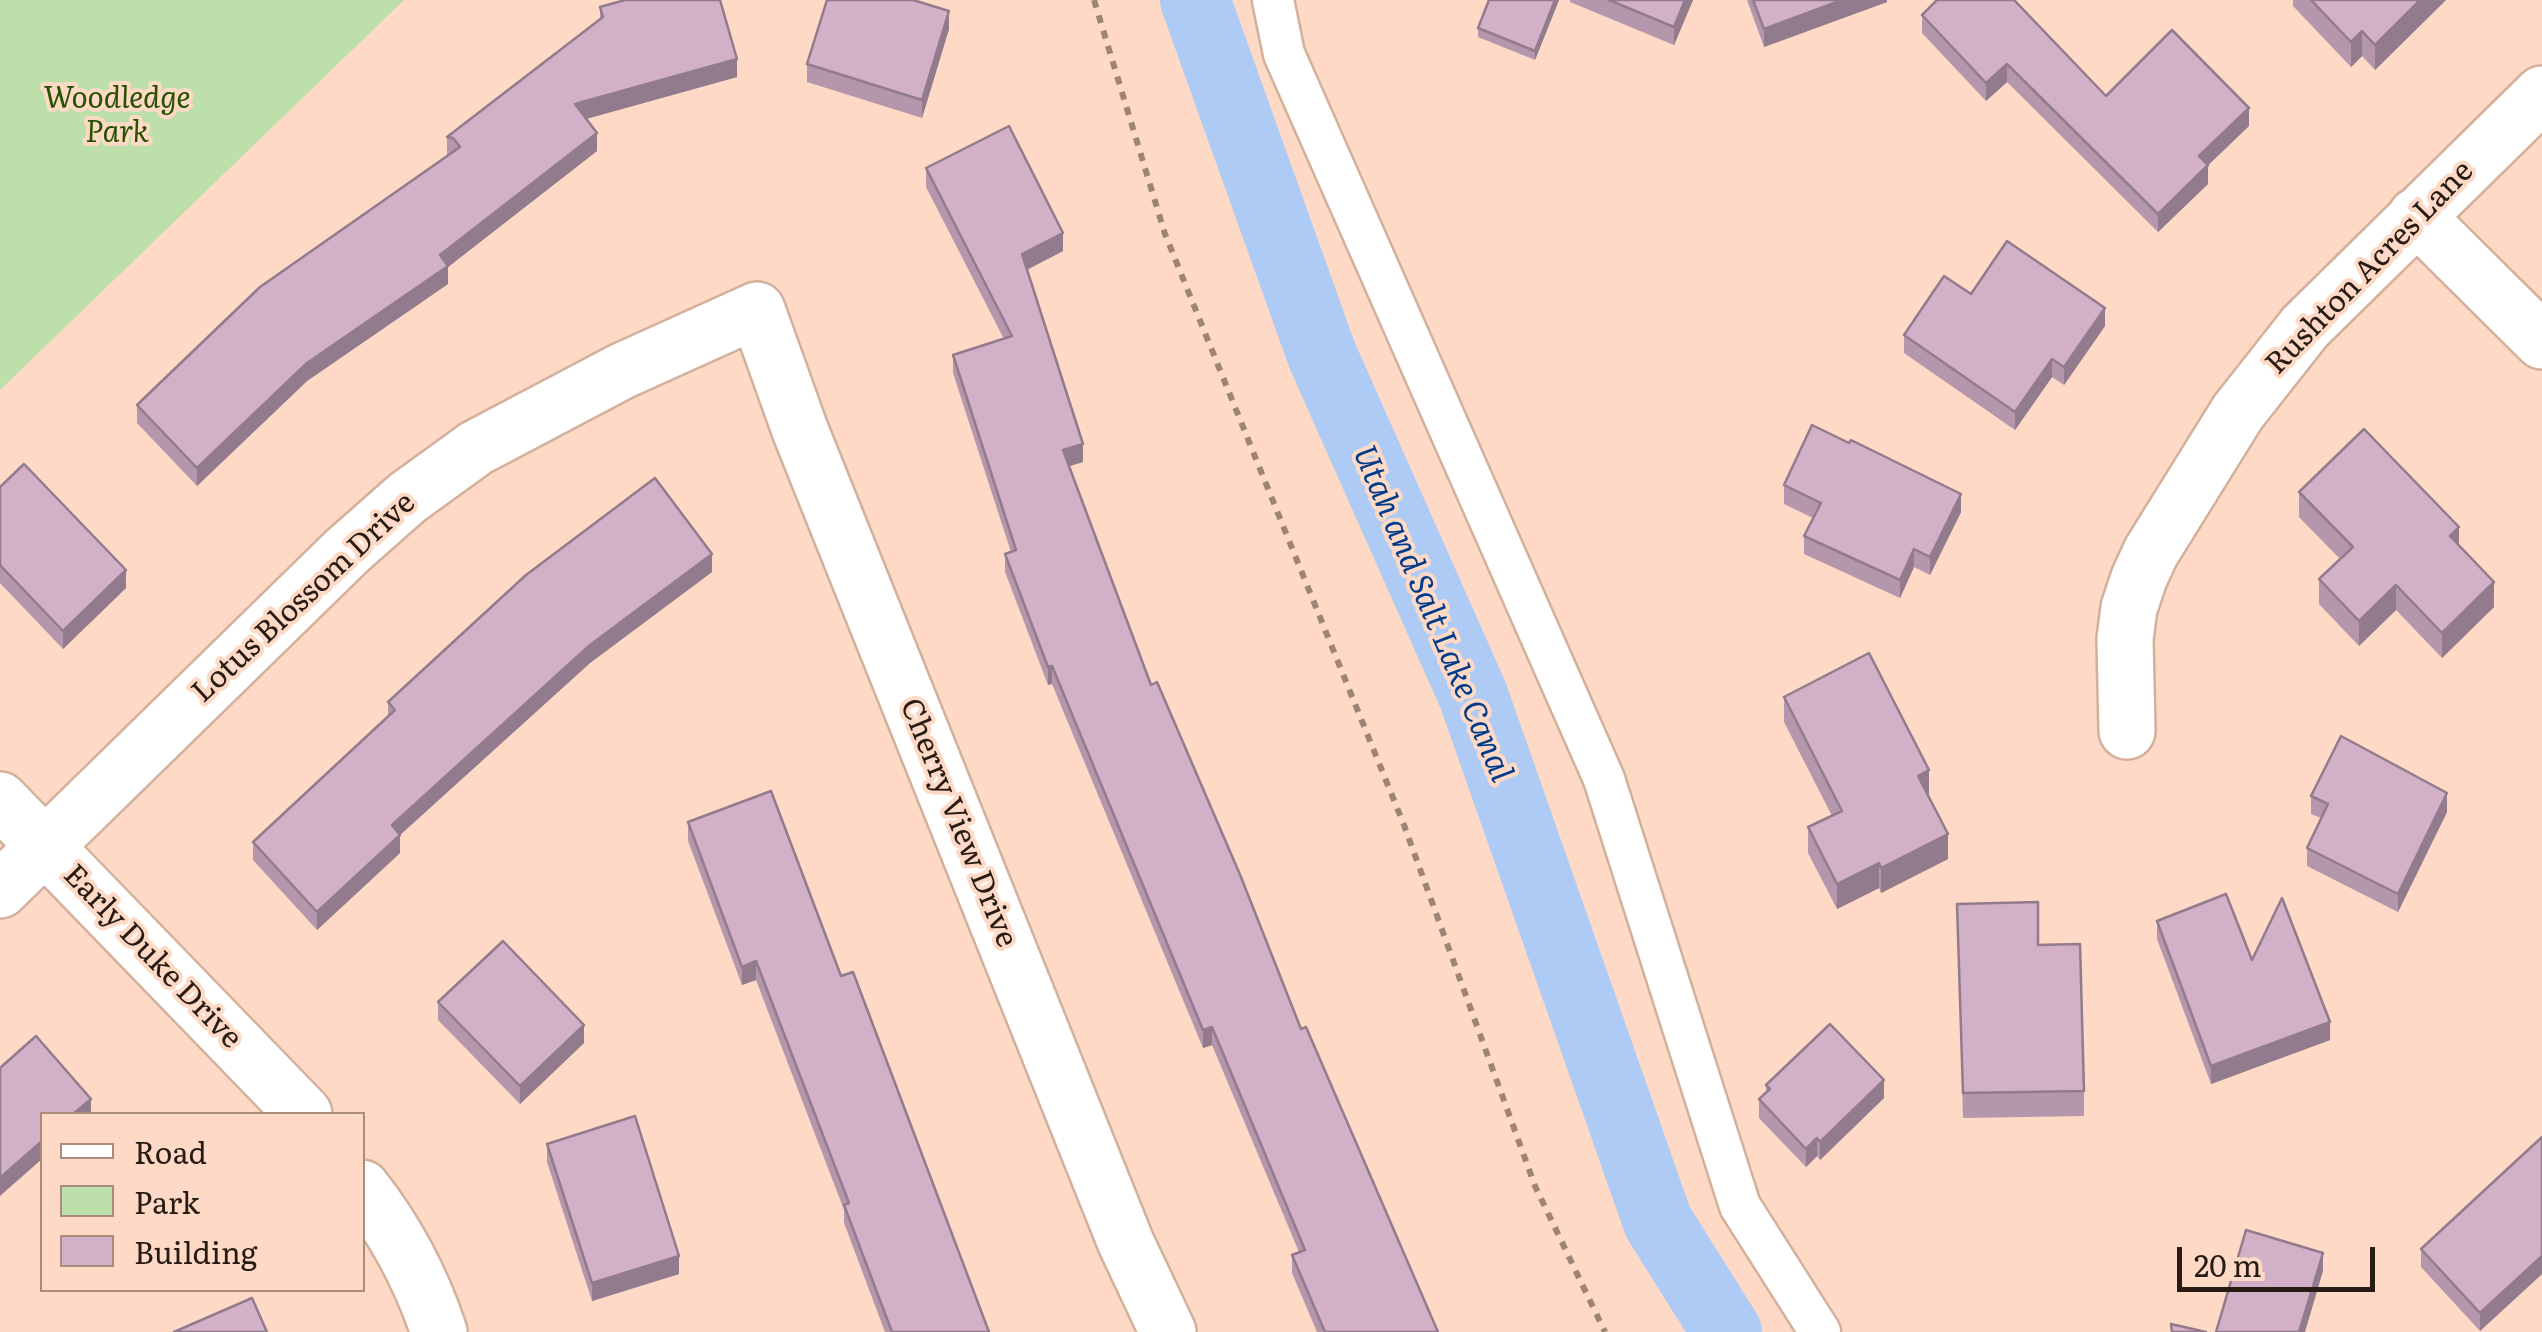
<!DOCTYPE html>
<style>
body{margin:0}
#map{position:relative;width:2542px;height:1332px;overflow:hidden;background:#fed9c5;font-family:Literata,serif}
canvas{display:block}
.legend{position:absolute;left:40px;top:1112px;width:325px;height:180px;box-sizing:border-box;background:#fed9c5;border:2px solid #a88d7e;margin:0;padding:12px 18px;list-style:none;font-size:30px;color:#281b13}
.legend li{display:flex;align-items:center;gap:20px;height:50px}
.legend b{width:50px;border:2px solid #a88d7e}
.scale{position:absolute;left:2177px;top:1247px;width:198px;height:45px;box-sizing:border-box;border:5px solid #281b13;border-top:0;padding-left:12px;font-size:30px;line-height:35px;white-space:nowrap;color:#281b13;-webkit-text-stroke:8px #fed9c5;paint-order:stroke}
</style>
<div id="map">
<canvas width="2542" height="1332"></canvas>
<ul class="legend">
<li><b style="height:12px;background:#fff"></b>Road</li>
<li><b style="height:28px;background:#bde0ab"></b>Park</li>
<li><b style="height:28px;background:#d1b0c8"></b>Building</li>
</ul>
<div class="scale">20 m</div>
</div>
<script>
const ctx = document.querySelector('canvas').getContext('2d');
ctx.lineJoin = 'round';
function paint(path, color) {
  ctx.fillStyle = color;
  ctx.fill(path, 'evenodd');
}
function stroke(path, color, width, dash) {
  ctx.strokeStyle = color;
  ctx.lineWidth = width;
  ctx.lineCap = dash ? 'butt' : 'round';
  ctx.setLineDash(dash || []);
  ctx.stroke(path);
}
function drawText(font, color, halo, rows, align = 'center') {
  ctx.font = font + ' Literata,serif';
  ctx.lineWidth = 8;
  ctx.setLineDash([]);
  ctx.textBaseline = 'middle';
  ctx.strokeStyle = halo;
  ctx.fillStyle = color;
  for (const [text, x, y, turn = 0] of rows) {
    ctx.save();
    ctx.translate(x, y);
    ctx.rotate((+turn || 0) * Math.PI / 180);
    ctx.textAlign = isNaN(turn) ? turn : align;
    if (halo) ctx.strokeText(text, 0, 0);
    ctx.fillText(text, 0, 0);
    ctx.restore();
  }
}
const green = new Path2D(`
 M 0,0 L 404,0 L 0,390 Z`);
const canal = new Path2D(`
 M 1195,0 L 1322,355 L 1473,695 L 1658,1222 L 1727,1332`);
const path = new Path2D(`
 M 1094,0 L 1165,234 L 1404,825 L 1535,1186 L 1605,1332`);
const lane = new Path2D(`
 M 1273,0 L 1284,54 L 1604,779 L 1740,1206 L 1820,1332`);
const street = new Path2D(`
 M 2416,216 L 2542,341
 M 2127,731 L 2125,639 L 2129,608 L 2139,578 L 2151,552 L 2238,412 L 2305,327 L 2542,94
 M 0,800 L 304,1114
 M 0,890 L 347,551 L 407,498 L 476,448 L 622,371 L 757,310 L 800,430 L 1126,1243 L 1168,1332
 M 362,1188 C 396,1231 422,1281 439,1332`);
const wall = new Path2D(`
 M 1489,0 L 1559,0 L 1535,60 L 1478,37 L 1478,28 Z
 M 1570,0 L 1693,0 L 1674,45 L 1570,2 Z
 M 1747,0 L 1887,0 L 1887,2 L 1764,47 Z
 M 2293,0 L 2446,0 L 2375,70 L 2362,56 L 2351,67 L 2293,6 Z
 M 600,7 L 737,77 L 586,119 L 597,151 L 448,267 L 448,284 L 307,381 L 197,486 L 137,423 L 137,405 L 447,155 L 447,137 L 600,19 Z
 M 1922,15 L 2106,96 L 2249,126 L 2208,165 L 2208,184 L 2158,232 L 2007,82 L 1986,101 L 1922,33 Z
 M 949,29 L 922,118 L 807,82 L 807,64 Z
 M 926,168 L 1063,251 L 1027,270 L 1083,462 L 1069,466 L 1151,685 L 1301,1029 L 1438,1332 L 1317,1332 L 1292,1273 L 1292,1255 L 1299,1252 L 1212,1045 L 1203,1048 L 1052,684 L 1048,685 L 1005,572 L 1005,554 L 1011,552 L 953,373 L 953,355 L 1004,339 L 926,187 Z
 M 1971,294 L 2105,326 L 2064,385 L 2052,377 L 2015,430 L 1904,353 L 1904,335 Z
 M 1784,485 L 1961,512 L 1930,575 L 1914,567 L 1900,598 L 1804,554 L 1804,536 L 1813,518 L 1784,504 Z
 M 0,487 L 126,588 L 63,649 L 0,583 Z
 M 2299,492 L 2459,546 L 2494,607 L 2442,658 L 2396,610 L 2359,646 L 2319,604 L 2319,579 L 2340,559 L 2299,517 Z
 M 712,572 L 590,663 L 400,835 L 400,853 L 317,930 L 253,860 L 253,842 L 388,717 L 388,702 Z
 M 1784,697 L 1929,796 L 1948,859 L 1881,893 L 1879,888 L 1837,909 L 1808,853 L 1808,827 L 1832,816 L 1784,722 Z
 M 2311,796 L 2447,812 L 2398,912 L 2307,866 L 2307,848 L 2321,818 L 2311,814 Z
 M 688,822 L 841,976 L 989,1332 L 885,1332 L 844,1223 L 844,1210 L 756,980 L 742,985 L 688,841 Z
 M 1957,904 L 2038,945 L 2084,1091 L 2084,1116 L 1963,1118 Z
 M 2157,921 L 2252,960 L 2330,1040 L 2211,1084 L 2157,939 Z
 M 438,1002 L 584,1043 L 520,1104 L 438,1020 Z
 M 1766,1085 L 1884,1098 L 1820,1160 L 1817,1156 L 1806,1167 L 1759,1118 L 1759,1099 L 1766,1093 Z
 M 2542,1137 L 2542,1274 L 2480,1331 L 2421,1267 L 2421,1249 Z
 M 547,1144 L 679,1274 L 592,1301 L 547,1162 Z`);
const shadedWall = new Path2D(`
 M 1555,0 L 1559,0 L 1535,60 L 1535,51 Z
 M 1685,0 L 1693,0 L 1674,45 L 1674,27 Z
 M 1842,0 L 1887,0 L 1887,2 L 1764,47 L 1764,29 Z
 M 2420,0 L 2446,0 L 2375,70 L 2375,45 Z
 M 949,11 L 949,29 L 922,118 L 922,100 Z
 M 2362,31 L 2362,56 L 2351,67 L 2351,42 Z
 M 737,59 L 737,77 L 575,122 L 575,104 Z
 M 2007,64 L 2007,82 L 1986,101 L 1986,83 Z
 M 2249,108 L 2249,126 L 2199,174 L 2199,156 Z
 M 597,133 L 597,151 L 448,267 L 448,284 L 307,381 L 197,486 L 197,468 L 307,363 L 440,255 Z
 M 2208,165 L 2208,184 L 2158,232 L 2158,214 Z
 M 1063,233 L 1063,251 L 1022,272 L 1022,254 Z
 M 2105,308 L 2105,326 L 2064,385 L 2064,367 Z
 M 2052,359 L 2052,377 L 2015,430 L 2015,412 Z
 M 1083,444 L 1083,462 L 1063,468 L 1063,450 Z
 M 1961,494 L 1961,512 L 1930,575 L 1930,557 Z
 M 2459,527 L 2459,552 L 2450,536 Z
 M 1914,549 L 1914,567 L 1900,598 L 1900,580 Z
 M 712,554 L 712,572 L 590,663 L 400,835 L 400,853 L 317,930 L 317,912 L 392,825 L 590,645 Z
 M 126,570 L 126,588 L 63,649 L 63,631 Z
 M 2494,582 L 2494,607 L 2442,658 L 2442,633 Z
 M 2396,585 L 2396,610 L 2359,646 L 2359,621 Z
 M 1052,666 L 1052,684 L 1048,685 L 1048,667 Z
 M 1929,770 L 1929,796 L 1918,801 L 1918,776 Z
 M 2447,793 L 2447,812 L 2398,912 L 2398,894 Z
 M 1948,834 L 1948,859 L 1881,893 L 1881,868 Z
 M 1879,863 L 1879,888 L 1837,909 L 1837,884 Z
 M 756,961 L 756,980 L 742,985 L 742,967 Z
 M 2330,1022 L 2330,1040 L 2211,1084 L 2211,1066 Z
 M 584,1025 L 584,1043 L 520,1104 L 520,1086 Z
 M 1212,1027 L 1212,1045 L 1203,1048 L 1203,1030 Z
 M 1884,1080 L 1884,1098 L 1820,1160 L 1820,1142 Z
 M 91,1099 L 91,1114 L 73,1114 Z
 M 1817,1138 L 1817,1156 L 1806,1167 L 1806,1149 Z
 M 42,1141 L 42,1159 L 0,1196 L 0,1178 Z
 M 2323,1253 L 2323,1271 L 2305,1332 L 2299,1332 Z
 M 679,1256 L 679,1274 L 592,1301 L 592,1283 Z
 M 2542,1256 L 2542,1274 L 2480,1331 L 2480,1313 Z`);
const building = new Path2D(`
 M 625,0 L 720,0 L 737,59 L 575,104 L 597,133 L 440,255 L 448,266 L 307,363 L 197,468 L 137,405 L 260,287 L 460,147 L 453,138 L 447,137 L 603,17 L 600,7 Z
 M 827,0 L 913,0 L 949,11 L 922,100 L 807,64 Z
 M 1489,0 L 1555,0 L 1535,51 L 1478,28 Z
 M 1609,0 L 1685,0 L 1674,27 Z
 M 1753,0 L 1842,0 L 1764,29 Z
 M 1937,0 L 2014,0 L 2106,96 L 2172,30 L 2249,108 L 2199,156 L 2208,165 L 2158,214 L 2007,64 L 1986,83 L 1922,15 Z
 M 2311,0 L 2420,0 L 2375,45 L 2362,31 L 2351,42 Z
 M 1009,126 L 1063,233 L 1022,254 L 1083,444 L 1063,450 L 1151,685 L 1157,682 L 1241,877 L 1301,1029 L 1306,1027 L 1438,1332 L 1325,1332 L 1292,1255 L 1305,1250 L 1212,1027 L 1203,1030 L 1052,666 L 1048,667 L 1005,554 L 1016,550 L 953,355 L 1012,336 L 926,168 Z
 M 2007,241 L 2105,308 L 2064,367 L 2052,359 L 2015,412 L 1904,335 L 1944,276 L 1971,294 Z
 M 1812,425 L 1849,443 L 1851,440 L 1961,494 L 1930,557 L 1914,549 L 1900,580 L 1804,536 L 1821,503 L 1784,485 Z
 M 2364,429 L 2459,527 L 2450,536 L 2494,582 L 2442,633 L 2396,585 L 2359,621 L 2319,579 L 2353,547 L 2299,492 Z
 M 24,464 L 126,570 L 63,631 L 0,565 L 0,487 Z
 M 655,478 L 712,554 L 590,645 L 392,825 L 400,835 L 317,912 L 253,842 L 395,710 L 388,702 L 526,575 Z
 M 1869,653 L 1929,770 L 1918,776 L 1948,834 L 1881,868 L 1879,863 L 1837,884 L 1808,827 L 1842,811 L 1784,697 Z
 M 2341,736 L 2447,793 L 2398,894 L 2307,848 L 2328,804 L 2311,796 Z
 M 771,791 L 841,976 L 853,972 L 989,1332 L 892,1332 L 844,1205 L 849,1203 L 756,961 L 742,967 L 688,822 Z
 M 2226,894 L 2252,960 L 2282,898 L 2330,1022 L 2211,1066 L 2157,921 Z
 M 2038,902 L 2038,945 L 2080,944 L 2084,1091 L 1963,1093 L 1957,904 Z
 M 503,941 L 584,1025 L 520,1086 L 438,1002 Z
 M 1830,1024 L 1884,1080 L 1820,1142 L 1817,1138 L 1806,1149 L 1759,1099 L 1770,1089 L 1766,1085 Z
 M 36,1036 L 91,1099 L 73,1114 L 42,1114 L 42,1141 L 0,1178 L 0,1068 Z
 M 635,1116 L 679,1256 L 592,1283 L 547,1144 Z
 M 2542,1137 L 2542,1256 L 2480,1313 L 2421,1249 Z
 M 2246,1230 L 2323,1253 L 2299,1332 L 2216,1332 Z
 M 252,1298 L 267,1332 L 174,1332 Z
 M 2171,1324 L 2206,1332 L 2172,1332 Z`);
const parkNames = [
 ["Woodledge",117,99],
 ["Park",117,133]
];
const streetNames = [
 ["Rushton Acres Lane",2370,268,-46],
 ["Lotus Blossom Drive",304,598,-43],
 ["Cherry View Drive",958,823,68],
 ["Early Duke Drive",152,957,46]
];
const waterNames = [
 ["Utah and Salt Lake Canal",1432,614,67]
];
paint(green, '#bde0ab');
stroke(canal, '#aecbf5', 70);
stroke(lane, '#d3b09c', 45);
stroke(street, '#d3b09c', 60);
stroke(path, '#9e8475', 6, [8, 8]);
stroke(lane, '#fff', 40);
stroke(street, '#fff', 55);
paint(wall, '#b497ac');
paint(shadedWall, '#927b8c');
paint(building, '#d1b0c8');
stroke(building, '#927b8c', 2.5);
drawText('italic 30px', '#285201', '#fed9c5', parkNames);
drawText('30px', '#281b13', '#fed9c5', streetNames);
drawText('italic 32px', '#003c8b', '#fed9c5', waterNames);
</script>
